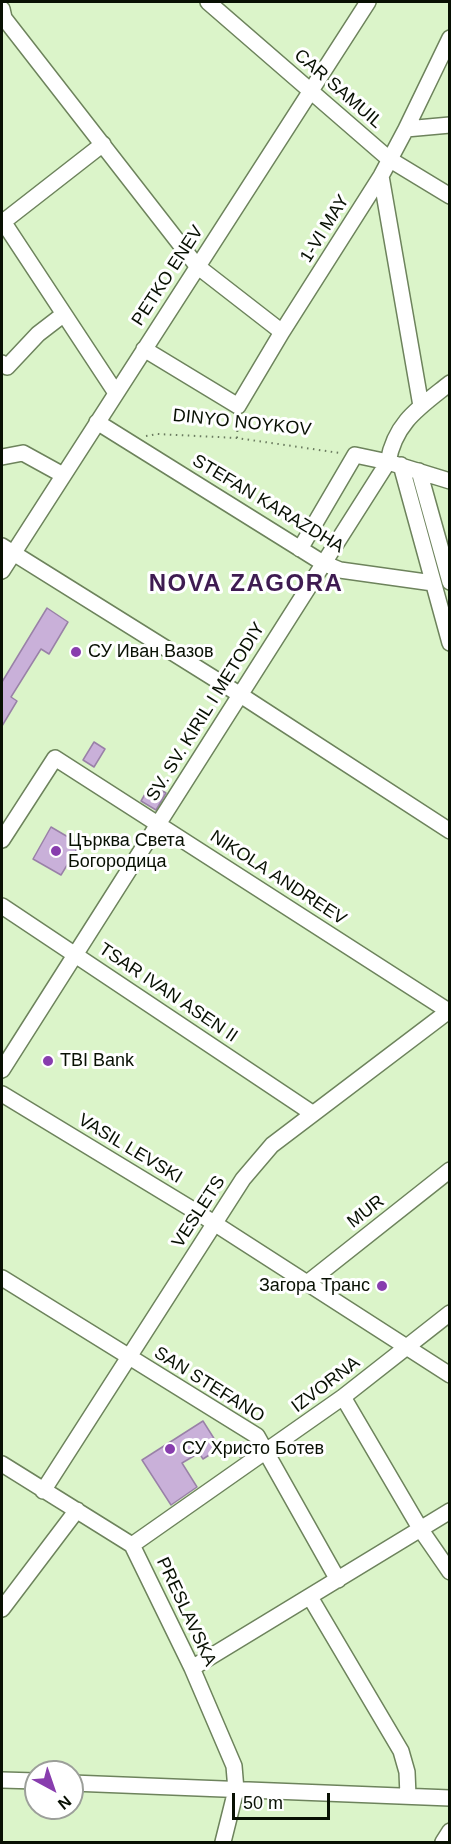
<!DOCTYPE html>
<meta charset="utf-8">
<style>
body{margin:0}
#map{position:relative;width:451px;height:1844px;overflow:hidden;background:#dbf4c9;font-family:Arial,sans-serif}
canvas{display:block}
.frame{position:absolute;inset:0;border:3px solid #081003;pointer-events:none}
.north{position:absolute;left:24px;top:1760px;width:60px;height:60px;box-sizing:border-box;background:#fff;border:2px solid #9c9f9a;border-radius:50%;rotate:140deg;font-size:16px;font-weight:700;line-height:24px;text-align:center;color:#081003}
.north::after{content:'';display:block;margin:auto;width:21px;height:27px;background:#883dae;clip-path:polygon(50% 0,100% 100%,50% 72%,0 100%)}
.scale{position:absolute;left:232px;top:1793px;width:98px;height:27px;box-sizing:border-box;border:3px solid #081003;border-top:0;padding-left:8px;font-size:18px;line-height:21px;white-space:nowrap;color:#081003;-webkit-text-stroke:4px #fff;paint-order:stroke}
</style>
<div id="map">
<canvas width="451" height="1844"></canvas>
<div class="frame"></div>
<div class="north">N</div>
<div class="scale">50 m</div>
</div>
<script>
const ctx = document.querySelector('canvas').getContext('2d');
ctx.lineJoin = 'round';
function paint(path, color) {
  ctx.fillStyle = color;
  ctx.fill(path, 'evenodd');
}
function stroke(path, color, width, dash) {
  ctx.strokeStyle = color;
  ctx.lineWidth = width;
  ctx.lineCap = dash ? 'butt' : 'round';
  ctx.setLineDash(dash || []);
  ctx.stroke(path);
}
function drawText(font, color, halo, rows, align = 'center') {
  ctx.font = font + ' Arial,sans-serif';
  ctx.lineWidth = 6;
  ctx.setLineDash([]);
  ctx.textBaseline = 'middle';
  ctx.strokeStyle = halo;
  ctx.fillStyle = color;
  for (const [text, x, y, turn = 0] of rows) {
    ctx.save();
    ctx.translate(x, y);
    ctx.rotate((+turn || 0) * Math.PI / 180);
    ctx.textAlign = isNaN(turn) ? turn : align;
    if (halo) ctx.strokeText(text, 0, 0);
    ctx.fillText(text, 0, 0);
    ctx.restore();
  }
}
const building = new Path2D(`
 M 47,608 L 68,622 L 49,654 L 41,649 L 11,697 L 17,701 L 2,726 L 2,682 Z
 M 94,742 L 105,749 L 94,767 L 83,760 Z
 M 151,784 L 166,793 L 156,810 L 141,801 Z
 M 51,827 L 80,844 L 61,875 L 33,859 Z
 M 203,1421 L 220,1448 L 203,1459 L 199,1453 L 182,1463 L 197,1487 L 171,1505 L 142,1460 Z
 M 243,1442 L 249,1451 L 240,1457 L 234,1447 Z`);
const path = new Path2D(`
 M 146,436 L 157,434 L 237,438 L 340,453
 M 237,438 L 238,418`);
const minor = new Path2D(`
 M 208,2 L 389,159 L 450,196
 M 2,9 L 4,18 L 197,266 L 282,332
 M 406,129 L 450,125
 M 381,176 L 421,406
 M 2,220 L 116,393
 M 3,222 L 103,144
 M 144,349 L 238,406 L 282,332 L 381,176 L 406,129 L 450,38
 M 2,363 L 7,367 L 38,334 L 64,314
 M 97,422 L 323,563 L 340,570 L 433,583
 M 2,457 L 23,453 L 63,475
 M 401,465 L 450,643
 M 419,471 L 450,582
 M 2,546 L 239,694 L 450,831
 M 300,549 L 355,455 L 388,462 L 450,481
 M 2,571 L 368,2
 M 2,840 L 55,758 L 450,1012
 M 2,906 L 312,1113
 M 2,1070 L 388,462 C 395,422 420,407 450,383
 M 2,1094 L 203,1216 L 450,1375
 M 2,1278 L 257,1436 L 338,1580
 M 306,1284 L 450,1170
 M 343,1397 L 421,1530 L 450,1572
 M 2,1464 L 132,1545 L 192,1668 L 234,1766 L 236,1790 L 223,1842
 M 43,1491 L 243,1179 L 272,1145 L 450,1010
 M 132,1545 L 343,1397 L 450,1313
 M 310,1597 L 401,1751 L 407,1772 L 408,1796
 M 2,1609 L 77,1510
 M 192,1668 L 450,1511
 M 2,1780 L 36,1781
 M 72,1783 L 450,1798
 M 443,1842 L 450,1831`);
const markers = [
 [76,652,6,"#883dae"],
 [56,851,6,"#883dae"],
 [48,1061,6,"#883dae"],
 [382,1286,6,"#883dae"],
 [170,1449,6,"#883dae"]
];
const streetNames = [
 ["CAR SAMUIL",338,89,41],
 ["1-VI MAY",325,229,-58],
 ["PETKO ENEV",168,276,-57],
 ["DINYO NOYKOV",242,423,6],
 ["STEFAN KARAZDHA",268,504,31],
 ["SV. SV. KIRIL I METODIY",206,712,-58],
 ["NIKOLA ANDREEV",278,878,33],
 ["TSAR IVAN ASEN II",168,993,34],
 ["VASIL LEVSKI",130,1149,31],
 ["VESLETS",199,1212,-57],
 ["MUR",366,1212,-38],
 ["SAN STEFANO",209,1385,32],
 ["IZVORNA",326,1385,-37],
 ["PRESLAVSKA",186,1612,65]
];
const poiNames = [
 ["СУ Иван Вазов",88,652],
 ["Църква Света",68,841],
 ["Богородица",68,862],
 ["TBI Bank",60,1061],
 ["Загора Транс",370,1286,"right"],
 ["СУ Христо Ботев",182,1449]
];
const districtNames = [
 ["NOVA ZAGORA",246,584]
];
paint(building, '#c9b0d9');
stroke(building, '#9981a7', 1.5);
stroke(minor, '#6d835c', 18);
stroke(path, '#6a7a5f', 2, [1.5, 4.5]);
stroke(minor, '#fff', 15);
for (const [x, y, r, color] of markers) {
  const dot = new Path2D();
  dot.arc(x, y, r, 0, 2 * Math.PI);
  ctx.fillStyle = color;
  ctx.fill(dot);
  stroke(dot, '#fff', 2);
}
drawText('18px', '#081003', '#fff', streetNames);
drawText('18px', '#081003', '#fff', poiNames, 'left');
ctx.letterSpacing = '1.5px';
drawText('bold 24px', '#3e1b51', '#fff', districtNames);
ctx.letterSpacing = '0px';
</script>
